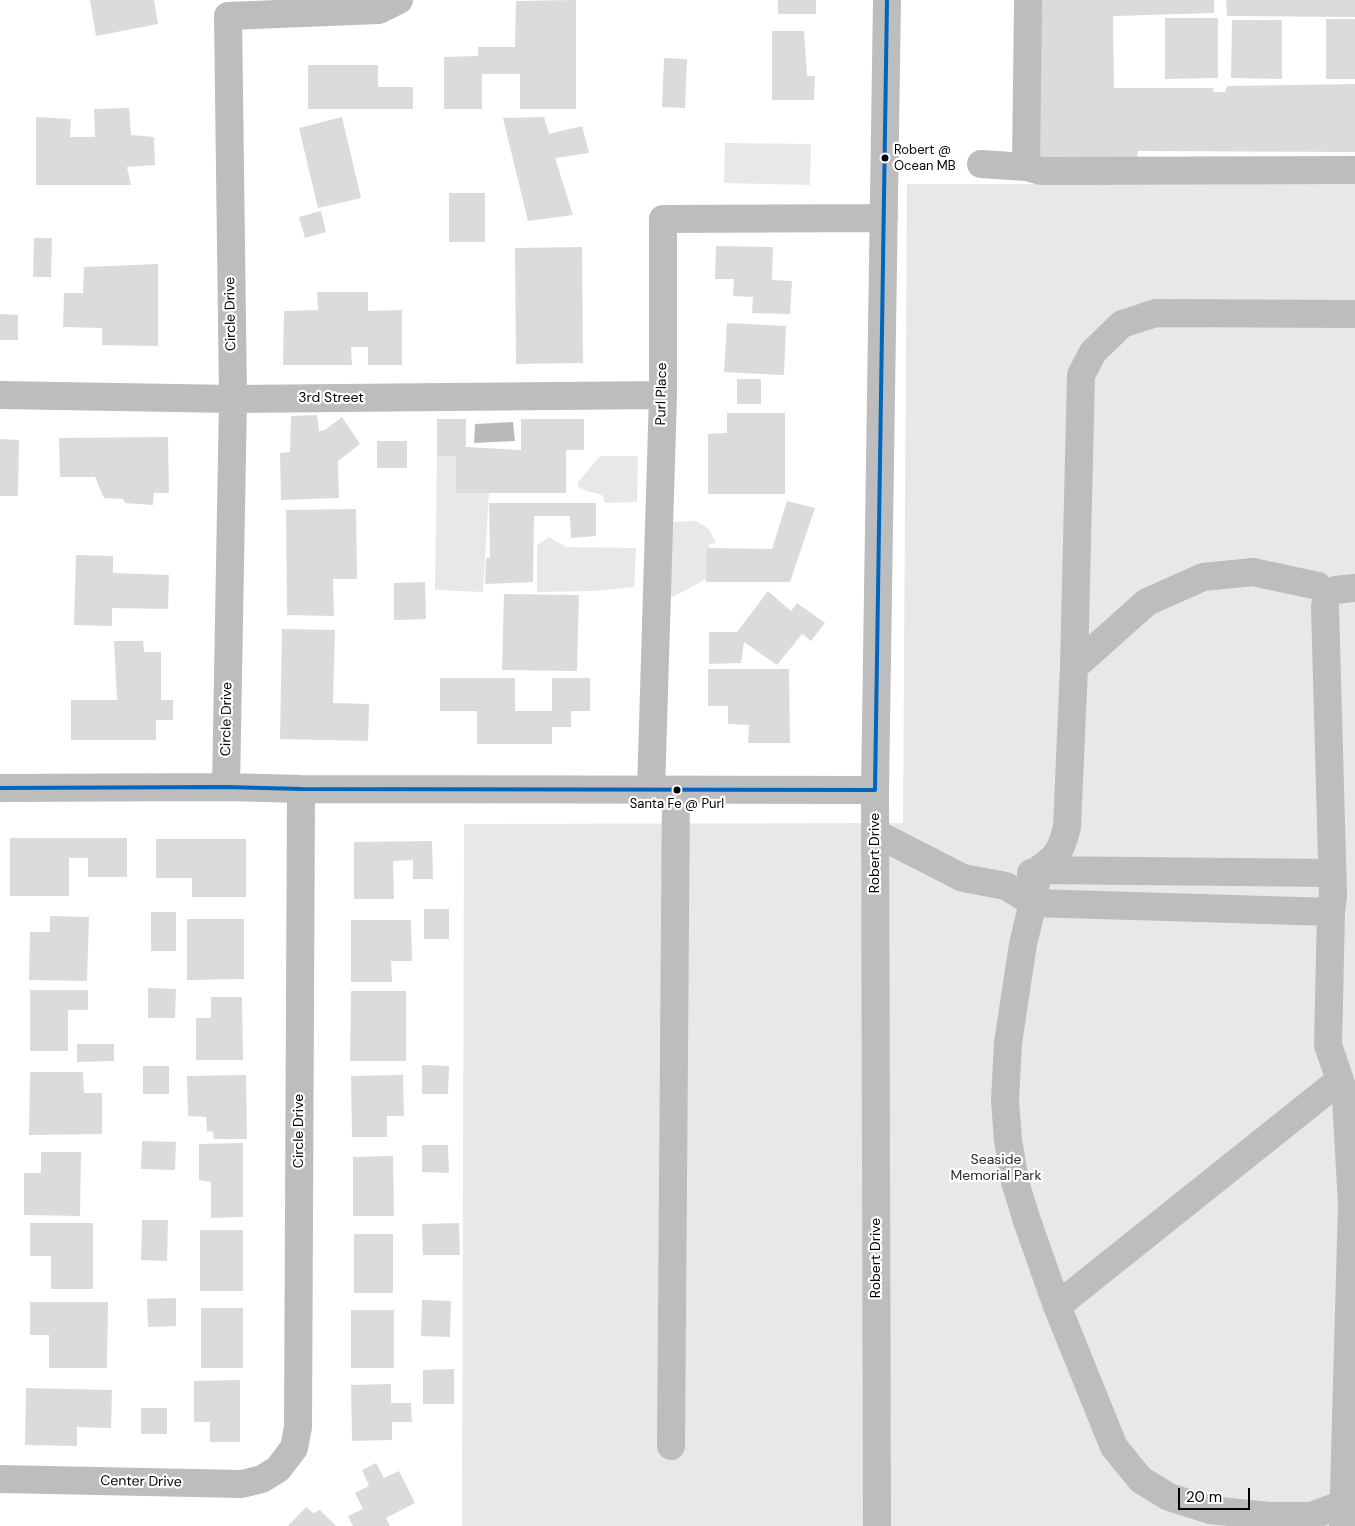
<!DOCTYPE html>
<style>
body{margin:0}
#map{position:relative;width:1355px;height:1526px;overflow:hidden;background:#fff;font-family:"DM Sans",sans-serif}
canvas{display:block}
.scale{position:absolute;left:1178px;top:1488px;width:72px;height:22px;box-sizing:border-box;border:2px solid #000;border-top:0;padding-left:6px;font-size:15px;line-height:18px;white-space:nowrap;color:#000;-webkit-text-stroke:4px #fff;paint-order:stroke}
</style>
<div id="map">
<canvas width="1355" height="1526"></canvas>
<div class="scale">20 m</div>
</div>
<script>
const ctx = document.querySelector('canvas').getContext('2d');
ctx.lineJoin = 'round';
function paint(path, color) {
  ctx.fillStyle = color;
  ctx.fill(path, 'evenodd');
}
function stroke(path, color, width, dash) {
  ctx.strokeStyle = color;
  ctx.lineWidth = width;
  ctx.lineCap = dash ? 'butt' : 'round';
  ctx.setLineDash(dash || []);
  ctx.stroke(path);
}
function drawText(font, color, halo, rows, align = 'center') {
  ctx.font = font + ' "DM Sans",sans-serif';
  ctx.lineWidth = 4.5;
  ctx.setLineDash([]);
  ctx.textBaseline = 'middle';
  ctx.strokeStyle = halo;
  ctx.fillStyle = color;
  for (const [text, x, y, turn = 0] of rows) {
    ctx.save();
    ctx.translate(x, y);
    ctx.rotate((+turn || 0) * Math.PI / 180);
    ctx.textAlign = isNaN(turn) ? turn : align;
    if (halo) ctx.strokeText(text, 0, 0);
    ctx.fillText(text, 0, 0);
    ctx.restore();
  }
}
const green = new Path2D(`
 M 725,143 L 811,144 L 810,185 L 724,183 Z
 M 907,184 L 1355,184 L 1355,1526 L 462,1526 L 464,824 L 903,823 Z
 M 437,456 L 456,456 L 456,493 L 489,493 L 483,592 L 435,590 Z
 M 600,456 L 638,456 L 637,502 L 605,503 L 603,496 L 597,493 L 589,492 L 578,487 L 578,482 Z
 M 696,521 L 709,529 L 716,543 L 709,544 L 706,579 L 669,599 L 670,522 Z
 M 549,537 L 566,547 L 636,548 L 634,587 L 592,591 L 537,592 L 537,545 Z`);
const water = new Path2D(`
 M 513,422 L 515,441 L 474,443 L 475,424 Z`);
const building = new Path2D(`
 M 90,0 L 154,0 L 158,24 L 96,36 Z
 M 576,0 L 576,109 L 520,109 L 520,74 L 482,74 L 482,109 L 444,109 L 444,57 L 478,56 L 478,47 L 515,47 L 516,1 Z
 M 778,0 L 816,0 L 816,14 L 778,14 Z
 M 1039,0 L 1214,0 L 1214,13 L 1113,16 L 1114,88 L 1213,88 L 1214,92 L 1225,92 L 1227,86 L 1355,84 L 1355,152 L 1138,151 L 1136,163 L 1039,160 Z
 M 1226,0 L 1355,0 L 1355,17 L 1227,16 Z
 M 1165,18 L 1218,18 L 1218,78 L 1165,79 Z
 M 1326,19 L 1355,19 L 1355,79 L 1326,79 Z
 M 1232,20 L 1282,20 L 1282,79 L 1231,78 Z
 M 772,31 L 804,31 L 807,76 L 815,76 L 814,100 L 772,100 Z
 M 664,58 L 687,59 L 685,108 L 662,107 Z
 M 308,65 L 378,65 L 378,87 L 413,87 L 413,109 L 308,109 Z
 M 129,108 L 131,135 L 154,137 L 155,165 L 127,167 L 131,185 L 36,185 L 36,117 L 71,119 L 70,137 L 95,137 L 94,109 Z
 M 342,117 L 361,198 L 318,208 L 299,128 Z
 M 544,117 L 549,134 L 582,126 L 589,153 L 555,158 L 573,215 L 528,221 L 503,118 Z
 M 449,193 L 485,193 L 485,242 L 449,242 Z
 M 321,211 L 326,232 L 305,238 L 299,217 Z
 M 34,238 L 52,238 L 51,277 L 33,277 Z
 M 716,246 L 773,247 L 772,280 L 792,281 L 790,314 L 752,313 L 753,297 L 733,296 L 734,279 L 715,279 Z
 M 582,247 L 583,363 L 516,364 L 515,248 Z
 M 158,264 L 158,346 L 102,345 L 102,328 L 63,327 L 64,293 L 83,293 L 84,267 Z
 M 317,292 L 368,292 L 368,311 L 402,310 L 402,365 L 368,365 L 368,347 L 351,347 L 352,365 L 283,365 L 284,311 L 318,310 Z
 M 0,314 L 18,315 L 18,340 L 0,340 Z
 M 727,323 L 786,326 L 784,375 L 724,372 Z
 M 737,379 L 761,379 L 761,404 L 737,404 Z
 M 727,413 L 785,413 L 785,494 L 708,494 L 708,434 L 727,433 Z
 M 317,415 L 319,431 L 325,430 L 342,417 L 360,444 L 338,461 L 339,498 L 281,500 L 280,453 L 290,452 L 291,416 Z
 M 437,419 L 466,419 L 466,447 L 521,450 L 521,419 L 584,419 L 584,450 L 566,450 L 566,493 L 456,493 L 456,456 L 437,456 Z
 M 168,437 L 169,493 L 154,493 L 153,505 L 125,503 L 123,499 L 104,498 L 95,477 L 60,477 L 59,438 Z
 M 0,439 L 19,440 L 18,496 L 0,496 Z
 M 377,441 L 407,441 L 407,468 L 377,468 Z
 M 787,501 L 815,508 L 790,582 L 706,582 L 707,548 L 772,549 Z
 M 489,503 L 596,503 L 596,536 L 571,538 L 570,516 L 534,516 L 533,582 L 485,584 L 486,558 L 490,557 Z
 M 356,509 L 357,579 L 333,579 L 334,616 L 287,615 L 286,510 Z
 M 76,555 L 113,556 L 113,573 L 169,575 L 168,609 L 112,608 L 112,626 L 74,625 Z
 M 425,582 L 426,619 L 394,620 L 394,583 Z
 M 768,591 L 791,611 L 797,603 L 825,623 L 811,641 L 802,634 L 777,665 L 744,642 L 741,663 L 709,664 L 709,632 L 737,632 Z
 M 504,594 L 579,595 L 577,671 L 502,670 Z
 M 282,629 L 335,630 L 333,703 L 369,704 L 368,741 L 280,739 Z
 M 114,641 L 143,641 L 144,652 L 161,652 L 161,700 L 173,700 L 173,720 L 156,720 L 156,740 L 71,740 L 71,700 L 117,700 Z
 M 708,669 L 789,669 L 790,743 L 748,743 L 749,725 L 728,724 L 728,706 L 708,706 Z
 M 440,678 L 515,678 L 515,711 L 552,711 L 552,678 L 590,678 L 590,711 L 571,711 L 571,727 L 552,727 L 552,744 L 477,744 L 477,711 L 440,711 Z
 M 10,838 L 127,838 L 127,877 L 88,877 L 88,858 L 69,858 L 69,896 L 10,896 Z
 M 156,839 L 246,839 L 246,897 L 192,897 L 192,878 L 156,878 Z
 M 432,841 L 433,879 L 413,879 L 413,860 L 393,861 L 394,899 L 354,899 L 354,842 Z
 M 424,909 L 449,909 L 449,939 L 424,939 Z
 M 151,912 L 176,912 L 176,951 L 151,951 Z
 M 50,916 L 89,917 L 87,981 L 29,980 L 30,932 L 50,932 Z
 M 187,919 L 244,919 L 244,979 L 187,980 Z
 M 351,920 L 411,920 L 412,961 L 391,961 L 392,982 L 351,982 Z
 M 148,988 L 176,989 L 175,1018 L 148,1018 Z
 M 30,990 L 88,990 L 88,1010 L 68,1010 L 68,1051 L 30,1051 Z
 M 351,991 L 406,991 L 406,1061 L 350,1061 Z
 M 211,997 L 242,997 L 243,1060 L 196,1060 L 196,1018 L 211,1018 Z
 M 77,1044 L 114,1044 L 114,1061 L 77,1062 Z
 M 422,1065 L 449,1066 L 448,1094 L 422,1094 Z
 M 143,1066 L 169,1066 L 169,1094 L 143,1094 Z
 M 30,1072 L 83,1072 L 84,1093 L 102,1093 L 102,1134 L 29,1135 Z
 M 246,1075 L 247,1139 L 214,1139 L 213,1132 L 207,1131 L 206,1117 L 188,1116 L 187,1076 Z
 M 403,1075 L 404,1116 L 387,1116 L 387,1137 L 352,1137 L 351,1076 Z
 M 142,1141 L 176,1142 L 175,1170 L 141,1169 Z
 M 243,1143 L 243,1217 L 211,1218 L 211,1182 L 199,1180 L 199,1144 Z
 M 422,1145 L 448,1145 L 449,1173 L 422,1172 Z
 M 41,1152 L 81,1152 L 80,1216 L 24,1215 L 24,1173 L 41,1173 Z
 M 393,1156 L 394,1216 L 353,1216 L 353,1157 Z
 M 142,1220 L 168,1220 L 167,1261 L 141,1260 Z
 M 30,1223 L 93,1223 L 93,1289 L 51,1289 L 51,1256 L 30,1256 Z
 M 459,1223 L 460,1255 L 423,1255 L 422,1224 Z
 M 200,1230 L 243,1230 L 243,1291 L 200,1291 Z
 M 354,1234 L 393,1234 L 393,1293 L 354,1293 Z
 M 176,1298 L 176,1326 L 148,1327 L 147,1299 Z
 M 422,1300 L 451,1301 L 450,1337 L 421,1336 Z
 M 30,1302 L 108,1302 L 107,1368 L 49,1368 L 49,1335 L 30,1335 Z
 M 201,1308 L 243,1308 L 243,1368 L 201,1368 Z
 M 351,1310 L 394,1310 L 394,1368 L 351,1368 Z
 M 454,1369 L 454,1404 L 423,1404 L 423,1370 Z
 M 240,1380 L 240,1442 L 210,1442 L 210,1422 L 194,1422 L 194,1381 Z
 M 391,1384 L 391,1403 L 411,1403 L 412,1422 L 392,1422 L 392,1440 L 352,1441 L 351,1385 Z
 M 26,1388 L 112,1390 L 111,1428 L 77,1427 L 77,1446 L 25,1445 Z
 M 141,1408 L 167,1408 L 167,1434 L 141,1434 Z
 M 376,1463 L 384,1478 L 399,1471 L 415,1503 L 386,1518 L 390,1526 L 353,1526 L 348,1516 L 363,1509 L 355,1493 L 369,1486 L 362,1470 Z
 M 306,1507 L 313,1513 L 320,1510 L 336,1526 L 288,1526 Z`);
const minor = new Path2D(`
 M 981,164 L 1026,167 L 1041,171 L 1355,170
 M 1026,167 L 1028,0
 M 0,395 L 233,399 L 663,395
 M 1336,590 L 1355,588
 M 1325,606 L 1333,895 L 1331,912 L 1328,1045 L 1346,1098 L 1352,1205 L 1343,1526
 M 1074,667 L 1147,602 L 1203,577 L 1253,572 L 1318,586
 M 226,787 L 233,399 L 228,16 L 379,10 L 399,0
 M 0,788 L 226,787 L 301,789 L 875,790
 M 651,790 L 663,395 L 663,219 L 884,218
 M 875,833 L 963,878 L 1006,886 L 1033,903 L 1331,912
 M 1031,873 L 1038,870 L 1332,873
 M 1057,1306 L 1340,1080
 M 671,1446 L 676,790
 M 0,1479 L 242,1484 L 262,1479 L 278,1469 L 294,1448 L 298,1427 L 301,789
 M 1343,1504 L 1311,1516 L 1269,1516 L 1210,1510 L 1169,1497 L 1141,1480 L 1114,1447 L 1057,1306 L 1027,1221 L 1015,1182 L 1008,1140 L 1005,1100 L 1008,1043 L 1023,944 L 1033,903 L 1038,870 C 1058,856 1061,851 1067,827 L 1074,667 L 1081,375 L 1093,352 L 1122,324 L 1156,313 L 1355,314
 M 877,1526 L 875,790 L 887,0`);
const bus1 = new Path2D(`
 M 0,788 L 226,787 L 301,789 L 875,790 L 887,0`);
const markers = [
 [885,158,4.5,"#000"],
 [677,790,4.5,"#000"]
];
const busNames = [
 ["Robert @",894,151],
 ["Ocean MB",894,167],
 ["Santa Fe @ Purl",677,805,"center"]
];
const streetNames = [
 ["Circle Drive",231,314,-91],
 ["Purl Place",662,394,-89],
 ["3rd Street",331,398],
 ["Circle Drive",227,719,-89],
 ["Robert Drive",875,853,-90],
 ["Circle Drive",299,1131,-90],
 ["Robert Drive",876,1258,-90],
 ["Center Drive",141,1482,1]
];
const parkNames = [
 ["Seaside",996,1160],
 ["Memorial Park",996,1176]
];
paint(green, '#e8e8e8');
paint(water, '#bababa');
paint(building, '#dbdbdb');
stroke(minor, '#bdbdbd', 28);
stroke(bus1, '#0065bd', 4);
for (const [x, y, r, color] of markers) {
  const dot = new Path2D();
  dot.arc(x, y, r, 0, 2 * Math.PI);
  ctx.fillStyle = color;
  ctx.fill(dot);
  stroke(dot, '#fff', 2);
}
drawText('13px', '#000', '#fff', busNames, 'left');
drawText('14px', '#000', '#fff', streetNames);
drawText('14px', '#2c2c2c', '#fff', parkNames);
</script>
